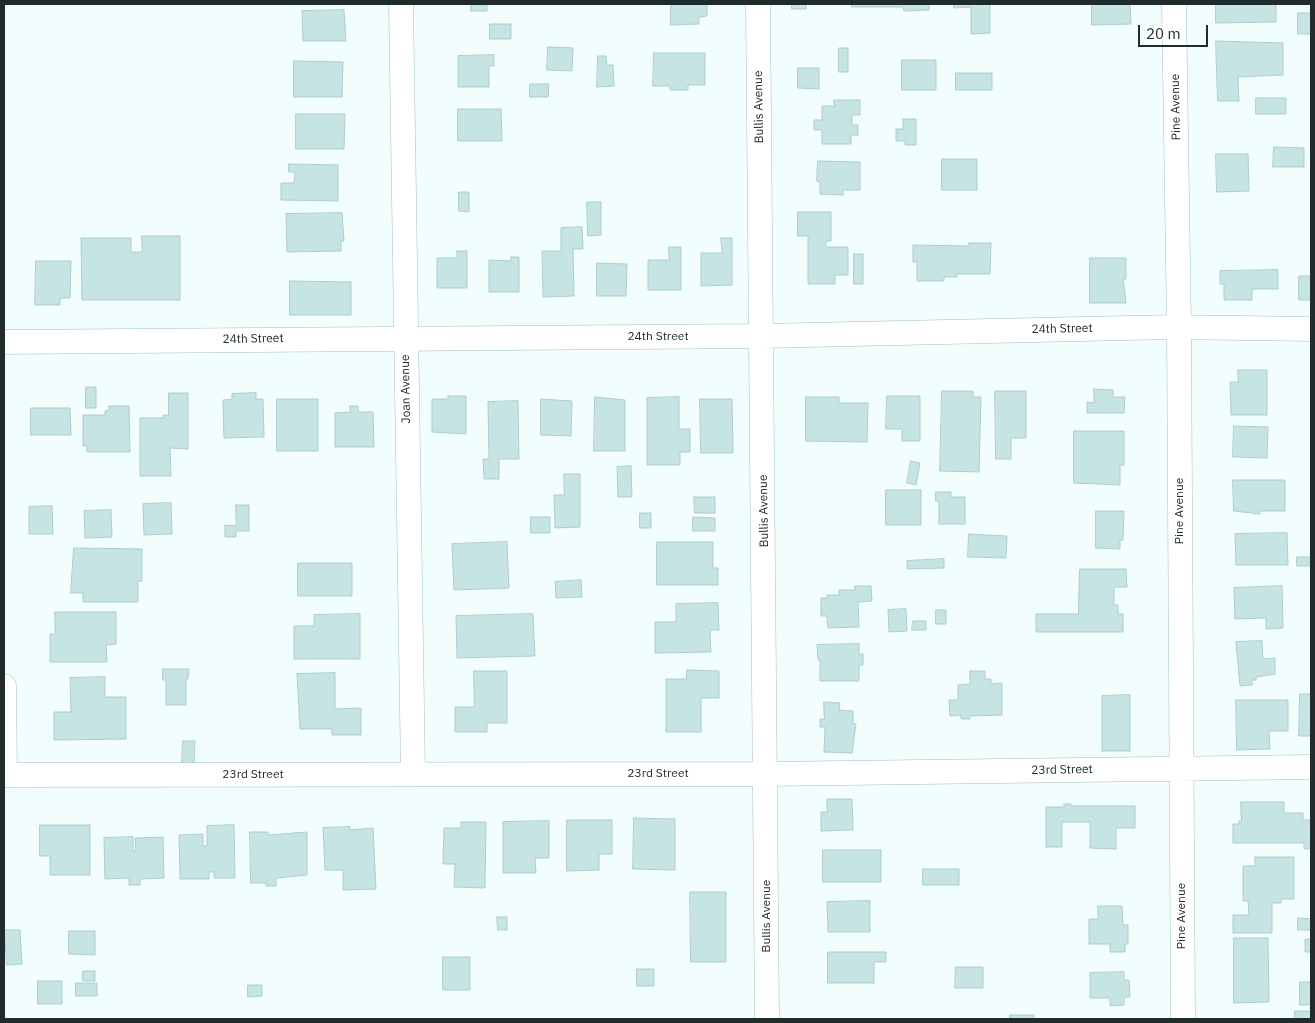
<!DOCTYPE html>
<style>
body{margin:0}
#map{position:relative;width:1315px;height:1023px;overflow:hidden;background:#f1fefd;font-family:"IBM Plex Sans",sans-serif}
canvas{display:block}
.frame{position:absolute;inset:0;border:5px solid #202c2b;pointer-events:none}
.scale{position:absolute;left:1138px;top:25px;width:70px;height:22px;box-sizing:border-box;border:2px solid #202c2b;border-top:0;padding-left:6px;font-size:15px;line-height:18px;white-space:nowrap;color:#202c2b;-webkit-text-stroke:4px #fff;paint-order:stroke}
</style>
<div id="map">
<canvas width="1315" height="1023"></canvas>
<div class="frame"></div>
<div class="scale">20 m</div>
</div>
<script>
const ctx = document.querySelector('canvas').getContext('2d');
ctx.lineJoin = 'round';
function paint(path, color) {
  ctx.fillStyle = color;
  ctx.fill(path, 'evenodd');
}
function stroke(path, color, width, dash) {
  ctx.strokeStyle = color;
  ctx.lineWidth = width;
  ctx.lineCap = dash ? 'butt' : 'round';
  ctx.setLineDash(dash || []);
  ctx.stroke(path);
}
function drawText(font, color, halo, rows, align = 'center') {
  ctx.font = font + ' "IBM Plex Sans",sans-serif';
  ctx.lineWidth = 4;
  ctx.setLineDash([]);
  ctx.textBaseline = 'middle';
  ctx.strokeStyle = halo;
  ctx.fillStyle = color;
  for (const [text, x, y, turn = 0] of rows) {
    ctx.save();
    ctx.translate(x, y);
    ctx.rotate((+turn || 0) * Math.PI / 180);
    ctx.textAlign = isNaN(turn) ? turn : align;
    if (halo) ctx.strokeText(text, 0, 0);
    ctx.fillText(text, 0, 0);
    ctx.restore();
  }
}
const building = new Path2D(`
 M 471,4 L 487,4 L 487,11 L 471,11 Z
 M 671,4 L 707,4 L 707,16 L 699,17 L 699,24 L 671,25 Z
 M 792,4 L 806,4 L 806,9 L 792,9 Z
 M 852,4 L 929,4 L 929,10 L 904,11 L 903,7 L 852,7 Z
 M 954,4 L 990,4 L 990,33 L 971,34 L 971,7 L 954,8 Z
 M 1092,4 L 1130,4 L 1131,24 L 1092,25 Z
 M 1216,4 L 1276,4 L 1276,22 L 1216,23 Z
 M 344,10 L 346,41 L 303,41 L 302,11 Z
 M 1298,13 L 1311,13 L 1311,34 L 1298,34 Z
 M 490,24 L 511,24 L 511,39 L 490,39 Z
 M 1216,41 L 1283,43 L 1283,75 L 1238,77 L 1239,101 L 1218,101 Z
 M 548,47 L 573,48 L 572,71 L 547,70 Z
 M 839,48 L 848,48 L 848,72 L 839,72 Z
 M 654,53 L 705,53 L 705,85 L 688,85 L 688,90 L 670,90 L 670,86 L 653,86 Z
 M 494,55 L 494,66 L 489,66 L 489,87 L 458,87 L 458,56 Z
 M 598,56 L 606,56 L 607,65 L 613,65 L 614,86 L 597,87 Z
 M 902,60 L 936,60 L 936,90 L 902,90 Z
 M 294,61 L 343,62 L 342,97 L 294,97 Z
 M 798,68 L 819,68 L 819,89 L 798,88 Z
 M 956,73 L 992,73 L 992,90 L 956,90 Z
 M 530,84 L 549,84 L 548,97 L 530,97 Z
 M 1256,98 L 1286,98 L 1286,114 L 1256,114 Z
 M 834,100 L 860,100 L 860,115 L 852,115 L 852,125 L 858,125 L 858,135 L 851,135 L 851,144 L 822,144 L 822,130 L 814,130 L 814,120 L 822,120 L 822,106 L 834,106 Z
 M 458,109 L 501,109 L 502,141 L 458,141 Z
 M 296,114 L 345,114 L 344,149 L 296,149 Z
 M 903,119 L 916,119 L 916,145 L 905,145 L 905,141 L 896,141 L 896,129 L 903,129 Z
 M 1274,147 L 1304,148 L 1304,167 L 1273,167 Z
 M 1216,154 L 1248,154 L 1249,191 L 1217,192 Z
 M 942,159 L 977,159 L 977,190 L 942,190 Z
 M 818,161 L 860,162 L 860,190 L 843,190 L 843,195 L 820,194 L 820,182 L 817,181 Z
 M 289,164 L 338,165 L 338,201 L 281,200 L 281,183 L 294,183 L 295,172 L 289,172 Z
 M 459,192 L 469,192 L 469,212 L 459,211 Z
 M 587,202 L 601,202 L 601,235 L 588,236 Z
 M 798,212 L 831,212 L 831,241 L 826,241 L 826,247 L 848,247 L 848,275 L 835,275 L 835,284 L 808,284 L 808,236 L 798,236 Z
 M 342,213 L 344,241 L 341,241 L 341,251 L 287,252 L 286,214 Z
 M 582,227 L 583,249 L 573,249 L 574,296 L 543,297 L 542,251 L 561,251 L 561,228 Z
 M 142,236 L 180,236 L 180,300 L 82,300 L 81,238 L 131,238 L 131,252 L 142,252 Z
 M 721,238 L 732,238 L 732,285 L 701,286 L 701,253 L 722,253 Z
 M 969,243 L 991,243 L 990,274 L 957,274 L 957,277 L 944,277 L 944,281 L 917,281 L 917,262 L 913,262 L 913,245 L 969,246 Z
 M 669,247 L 681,247 L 681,290 L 648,290 L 648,260 L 669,260 Z
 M 457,251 L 467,251 L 467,288 L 437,288 L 437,258 L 457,258 Z
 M 854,254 L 863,254 L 863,284 L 854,284 Z
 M 511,257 L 519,257 L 519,292 L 489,292 L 489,260 L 511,261 Z
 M 1090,258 L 1126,258 L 1126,279 L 1123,279 L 1126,303 L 1090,303 Z
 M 36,261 L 71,261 L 70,298 L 60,298 L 60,305 L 35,305 Z
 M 597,263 L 627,264 L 626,296 L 597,296 Z
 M 1278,270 L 1278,289 L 1252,289 L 1252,300 L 1224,300 L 1224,284 L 1220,284 L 1220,271 Z
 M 1299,276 L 1311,276 L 1311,300 L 1299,300 Z
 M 290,281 L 351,282 L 351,315 L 290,315 Z
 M 1238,370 L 1267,370 L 1267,415 L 1231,415 L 1230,382 L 1238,382 Z
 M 86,387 L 96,387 L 96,408 L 86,408 Z
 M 1094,389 L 1113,390 L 1113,397 L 1125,397 L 1124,413 L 1087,413 L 1087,402 L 1094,403 Z
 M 942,391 L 973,391 L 973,397 L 981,397 L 979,472 L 940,471 Z
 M 995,391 L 1026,391 L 1026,438 L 1011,438 L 1011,459 L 996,459 Z
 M 169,393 L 188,393 L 188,449 L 170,448 L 171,476 L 140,476 L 140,418 L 163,418 L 163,415 L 168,415 Z
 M 256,393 L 256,399 L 263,399 L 264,437 L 224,438 L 223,400 L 232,399 L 232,394 Z
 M 448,396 L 466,396 L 466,434 L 432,432 L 432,399 L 448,399 Z
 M 887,396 L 920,396 L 920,441 L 902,441 L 902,429 L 886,429 Z
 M 595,397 L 625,400 L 625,451 L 594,451 Z
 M 679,397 L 679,429 L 690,429 L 690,452 L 680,452 L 680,465 L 647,465 L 647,398 Z
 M 806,397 L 839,397 L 839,403 L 868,403 L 867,442 L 806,441 Z
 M 277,399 L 318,399 L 318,451 L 277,451 Z
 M 541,399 L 572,401 L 571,436 L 541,435 Z
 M 700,399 L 732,399 L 733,453 L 701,453 Z
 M 518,401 L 519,459 L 499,459 L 499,479 L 484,479 L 483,459 L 489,459 L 488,402 Z
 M 109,406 L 129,406 L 130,452 L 87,452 L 87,446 L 83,446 L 83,415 L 105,415 L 105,411 L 109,410 Z
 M 350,406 L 358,406 L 358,412 L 373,412 L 374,447 L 335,447 L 335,413 L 350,412 Z
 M 31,408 L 70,408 L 71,435 L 31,435 Z
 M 1234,426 L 1268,427 L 1267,458 L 1233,457 Z
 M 1074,431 L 1124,431 L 1124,465 L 1120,465 L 1120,485 L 1074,483 Z
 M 911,461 L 920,463 L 916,485 L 907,483 Z
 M 631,466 L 632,497 L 618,497 L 617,467 Z
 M 564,474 L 580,474 L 580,527 L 555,528 L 554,495 L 564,495 Z
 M 1233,480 L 1285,480 L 1285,511 L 1260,511 L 1260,514 L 1234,511 Z
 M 886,490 L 921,490 L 921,525 L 886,525 Z
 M 936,492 L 951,492 L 951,497 L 965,497 L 965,524 L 939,524 L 939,501 L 936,501 Z
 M 694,497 L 715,497 L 715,513 L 695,513 Z
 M 171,503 L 172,534 L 144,535 L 143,504 Z
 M 236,505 L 249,505 L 249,531 L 236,531 L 236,537 L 225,537 L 225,525 L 236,526 Z
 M 52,506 L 53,534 L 29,534 L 29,507 Z
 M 111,510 L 112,537 L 85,538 L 84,511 Z
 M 1096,511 L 1124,511 L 1123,540 L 1120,540 L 1120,549 L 1096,548 Z
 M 640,513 L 651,513 L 651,528 L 640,528 Z
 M 531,517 L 550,517 L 550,533 L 531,533 Z
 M 693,517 L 715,518 L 715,531 L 693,531 Z
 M 1287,533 L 1288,565 L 1236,565 L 1235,534 Z
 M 969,534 L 1007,536 L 1006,558 L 968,557 Z
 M 507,542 L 509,588 L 454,590 L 452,544 Z
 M 657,542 L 713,542 L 713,568 L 718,568 L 718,585 L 657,585 Z
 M 74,548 L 142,549 L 142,581 L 138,581 L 138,602 L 83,602 L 83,593 L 71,593 Z
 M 1297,557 L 1311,557 L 1311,566 L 1297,566 Z
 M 944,559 L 944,568 L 907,569 L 907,561 Z
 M 298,563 L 352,563 L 352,596 L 298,596 Z
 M 1080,569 L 1126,569 L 1127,587 L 1114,587 L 1114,605 L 1118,605 L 1118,614 L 1123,614 L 1123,632 L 1036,632 L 1036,614 L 1078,614 Z
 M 581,580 L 582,597 L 556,598 L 555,582 Z
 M 855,586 L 871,586 L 872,601 L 858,602 L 859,627 L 828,628 L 827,616 L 821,616 L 821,598 L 827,598 L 827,595 L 839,595 L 839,590 L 855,590 Z
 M 1282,586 L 1283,628 L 1266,629 L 1266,618 L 1235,619 L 1234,588 Z
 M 718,603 L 719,630 L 710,630 L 711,652 L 655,653 L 655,622 L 676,622 L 676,604 Z
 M 906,609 L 907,631 L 889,632 L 888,610 Z
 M 936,610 L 946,610 L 946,624 L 936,624 Z
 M 55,612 L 116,612 L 116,644 L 106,645 L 107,662 L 50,662 L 50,634 L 55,634 Z
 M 360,614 L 360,659 L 294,659 L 294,626 L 314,626 L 314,615 Z
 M 533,614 L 535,656 L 457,658 L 456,616 Z
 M 913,621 L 926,621 L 926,630 L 912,630 Z
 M 1262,641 L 1263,659 L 1275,658 L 1275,674 L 1256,677 L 1256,680 L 1252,680 L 1252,685 L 1240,686 L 1236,642 Z
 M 859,644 L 859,654 L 863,654 L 863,665 L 859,665 L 859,681 L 820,681 L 820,660 L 818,660 L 817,645 Z
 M 163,669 L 189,669 L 188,679 L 186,679 L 186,705 L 166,705 L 166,680 L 163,680 Z
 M 687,670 L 719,671 L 719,698 L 701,698 L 701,732 L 666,732 L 666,679 L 686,679 Z
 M 474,671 L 507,671 L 507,723 L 487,723 L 487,732 L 455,732 L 455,707 L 474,707 Z
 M 970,671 L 985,671 L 985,679 L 991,679 L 991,684 L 1002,683 L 1002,715 L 970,716 L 970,719 L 961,719 L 961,715 L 950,716 L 949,700 L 958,700 L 958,685 L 970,684 Z
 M 335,673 L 335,709 L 361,708 L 361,735 L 332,735 L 332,729 L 300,729 L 297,674 Z
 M 105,677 L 105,697 L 126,697 L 126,739 L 54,740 L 54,712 L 71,712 L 70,678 Z
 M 1300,694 L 1311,694 L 1311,736 L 1299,736 Z
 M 1130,695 L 1130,751 L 1102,751 L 1102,696 Z
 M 1236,700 L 1288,700 L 1288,731 L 1269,731 L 1270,749 L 1237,750 Z
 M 824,702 L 840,703 L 839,710 L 853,711 L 853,724 L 856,724 L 852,753 L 824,752 L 825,727 L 820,727 L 820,719 L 824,719 Z
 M 183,741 L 195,741 L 194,763 L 182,763 Z
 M 827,799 L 852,799 L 853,830 L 821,831 L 821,812 L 827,812 Z
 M 1241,802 L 1284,802 L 1284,813 L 1303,813 L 1303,820 L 1311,820 L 1311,849 L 1304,849 L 1304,843 L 1233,843 L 1233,824 L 1239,824 L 1239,821 L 1241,821 Z
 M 1064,804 L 1071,804 L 1071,806 L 1135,806 L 1135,828 L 1116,828 L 1116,849 L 1090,848 L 1090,822 L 1062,822 L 1062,847 L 1046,847 L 1046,807 L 1064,807 Z
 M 634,818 L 675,819 L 675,870 L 633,869 Z
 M 567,820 L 612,820 L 612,854 L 599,854 L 599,870 L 567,871 Z
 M 549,821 L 549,858 L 535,858 L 536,873 L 503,873 L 503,822 Z
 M 461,822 L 486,822 L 485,888 L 454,887 L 455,864 L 443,864 L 444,828 L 461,828 Z
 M 40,825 L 90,825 L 90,875 L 50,875 L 50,856 L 40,856 Z
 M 234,825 L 235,878 L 214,878 L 214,872 L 209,872 L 209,879 L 180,879 L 179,835 L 203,834 L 203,846 L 207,846 L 207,826 Z
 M 350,827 L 350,830 L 373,828 L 376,889 L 343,890 L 343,870 L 325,870 L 323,828 Z
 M 250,832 L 268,832 L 268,835 L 307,832 L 307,875 L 276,878 L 276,886 L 266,886 L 266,883 L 251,883 Z
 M 133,837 L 133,851 L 136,851 L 135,838 L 163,837 L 164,878 L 140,879 L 140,885 L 129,885 L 129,878 L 105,879 L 104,838 Z
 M 823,850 L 881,850 L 881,882 L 823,882 Z
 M 1255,857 L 1294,857 L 1294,899 L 1281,899 L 1281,903 L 1272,903 L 1272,933 L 1233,933 L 1233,915 L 1249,915 L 1248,901 L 1243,901 L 1243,866 L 1255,866 Z
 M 923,869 L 959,869 L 959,885 L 923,885 Z
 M 690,892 L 726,892 L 726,962 L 691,962 Z
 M 870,901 L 870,932 L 828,932 L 827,902 Z
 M 1098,906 L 1122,906 L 1123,925 L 1128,925 L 1128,944 L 1125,944 L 1125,952 L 1110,952 L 1110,944 L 1089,944 L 1089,919 L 1098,919 Z
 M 497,917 L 507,917 L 507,930 L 498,930 Z
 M 1298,918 L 1311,919 L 1311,930 L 1298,930 Z
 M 5,930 L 20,930 L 22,964 L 7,965 Z
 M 69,931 L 95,931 L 95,955 L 69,954 Z
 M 1234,938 L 1268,938 L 1269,1002 L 1234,1003 Z
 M 1311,939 L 1311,952 L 1305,952 L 1305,940 Z
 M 828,952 L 886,952 L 886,962 L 874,962 L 874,983 L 828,983 Z
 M 443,957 L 470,957 L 470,990 L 443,990 Z
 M 956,967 L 983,967 L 983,988 L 955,988 Z
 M 637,969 L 654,969 L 654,986 L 637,986 Z
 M 83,971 L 95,971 L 95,981 L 83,981 Z
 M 1124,972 L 1124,980 L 1129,980 L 1130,997 L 1124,997 L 1124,1005 L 1110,1006 L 1110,998 L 1090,998 L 1090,973 Z
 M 38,981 L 62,981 L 62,1004 L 38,1004 Z
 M 1300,982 L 1311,982 L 1311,1005 L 1300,1005 Z
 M 76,983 L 97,983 L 97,996 L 76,996 Z
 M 248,985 L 262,985 L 262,996 L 248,997 Z
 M 1295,1011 L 1311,1011 L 1311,1019 L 1295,1019 Z
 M 1010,1015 L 1034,1015 L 1034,1019 L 1010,1019 Z`);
const minor = new Path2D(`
 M 401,4 L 413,774
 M 758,4 L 767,1019
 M 1174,4 L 1179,328 L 1183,1019
 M 4,342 L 762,336 L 1173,327 L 1311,329
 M 4,686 L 5,775
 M 4,775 L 766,774 L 1311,767`);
const streetNames = [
 ["Bullis Avenue",759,107,-91],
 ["Pine Avenue",1176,107,-91],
 ["24th Street",1062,329,-1],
 ["24th Street",658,337],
 ["24th Street",253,339,-1],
 ["Joan Avenue",406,389,-91],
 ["Bullis Avenue",764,511,-91],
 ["Pine Avenue",1180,511,-90],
 ["23rd Street",1062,770,-1],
 ["23rd Street",658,774],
 ["23rd Street",253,775],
 ["Bullis Avenue",767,916,-90],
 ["Pine Avenue",1182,916,-90]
];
paint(building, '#c5e4e3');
stroke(building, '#aecdcc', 1);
stroke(minor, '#a1c0bf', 25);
stroke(minor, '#fff', 24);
drawText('12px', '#202c2b', '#fff', streetNames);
</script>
